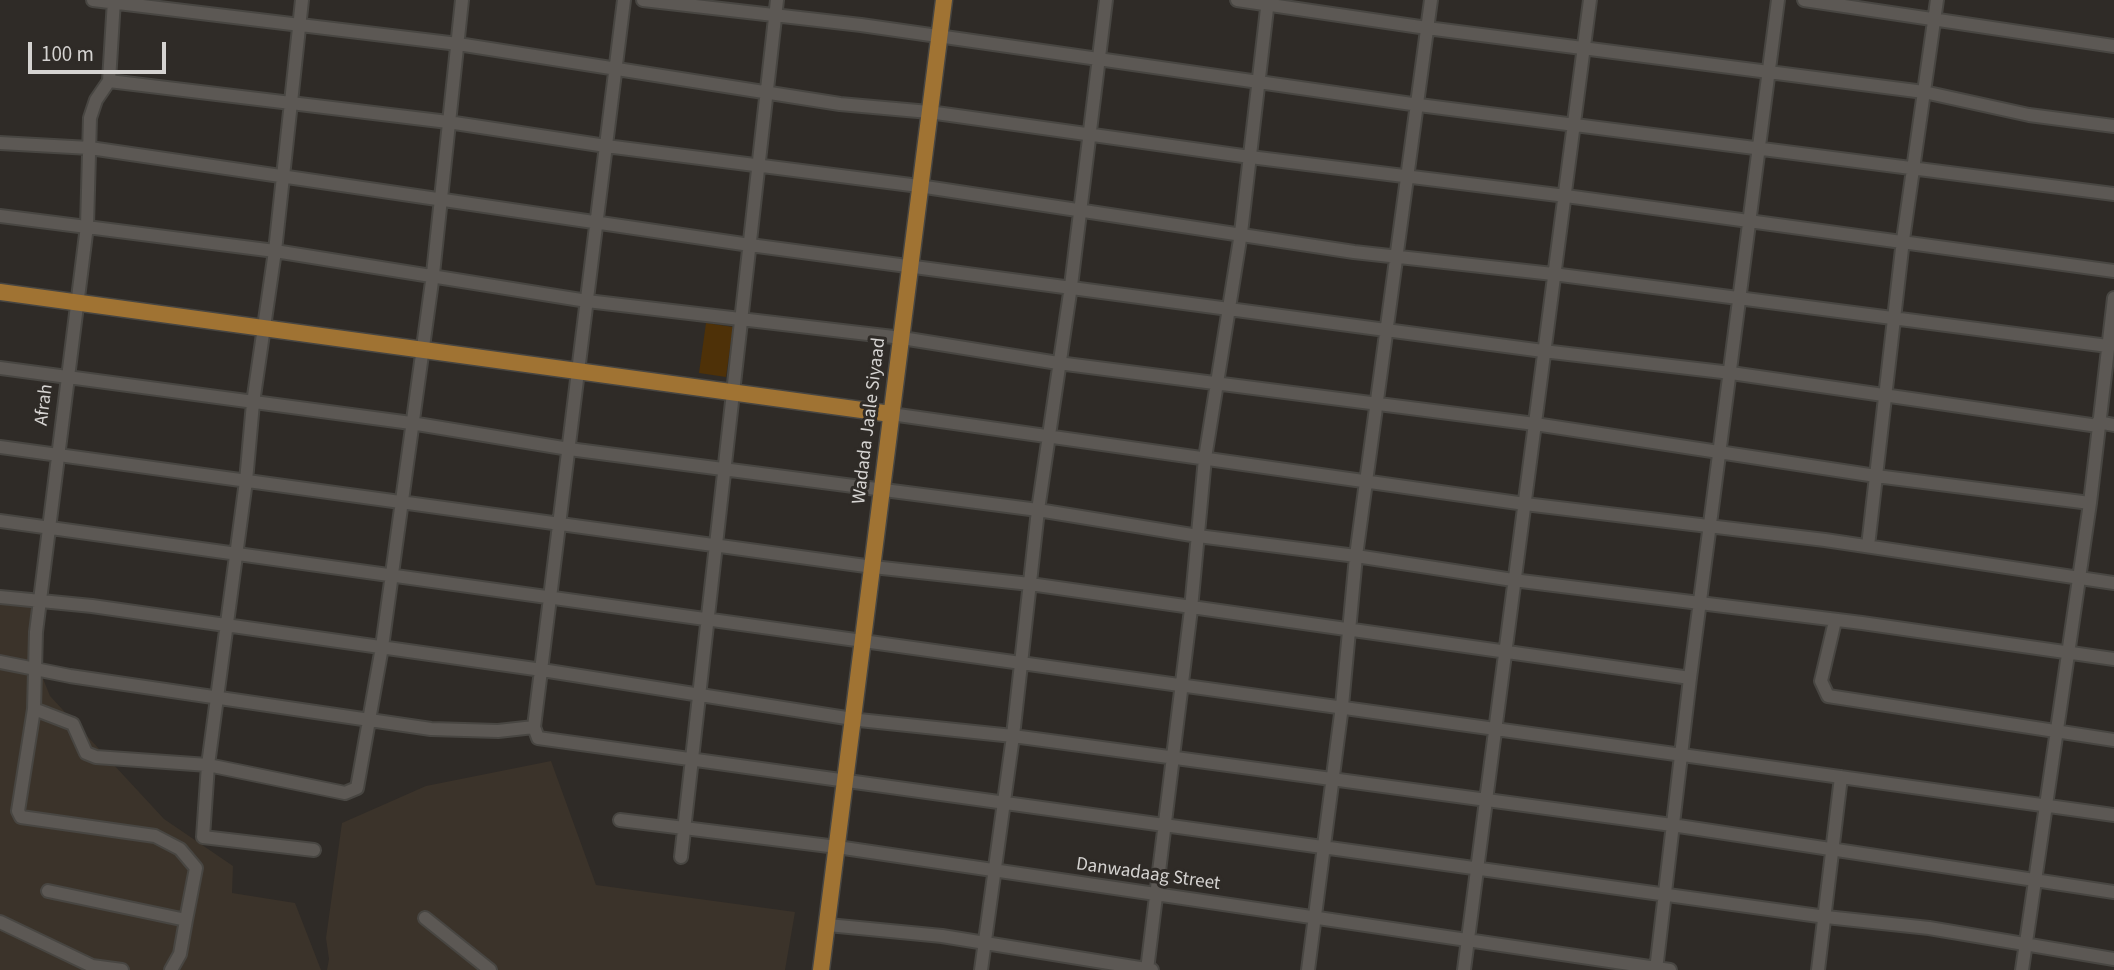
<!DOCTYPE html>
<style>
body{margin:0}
#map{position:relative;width:2114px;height:970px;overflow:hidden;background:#2f2b27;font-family:"Source Sans 3",sans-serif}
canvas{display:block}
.scale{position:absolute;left:28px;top:42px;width:138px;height:32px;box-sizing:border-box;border:4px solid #d5d3d1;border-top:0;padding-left:9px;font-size:21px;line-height:24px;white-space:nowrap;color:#d5d3d1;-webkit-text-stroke:5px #2f2b27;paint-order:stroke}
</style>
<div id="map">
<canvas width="2114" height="970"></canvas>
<div class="scale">100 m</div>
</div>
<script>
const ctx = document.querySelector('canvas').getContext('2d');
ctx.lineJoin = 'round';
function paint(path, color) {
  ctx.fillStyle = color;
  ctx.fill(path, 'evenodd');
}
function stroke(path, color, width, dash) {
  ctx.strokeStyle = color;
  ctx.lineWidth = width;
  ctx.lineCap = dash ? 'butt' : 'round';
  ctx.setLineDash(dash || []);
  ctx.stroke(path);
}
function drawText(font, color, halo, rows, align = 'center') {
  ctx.font = font + ' "Source Sans 3",sans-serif';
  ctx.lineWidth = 6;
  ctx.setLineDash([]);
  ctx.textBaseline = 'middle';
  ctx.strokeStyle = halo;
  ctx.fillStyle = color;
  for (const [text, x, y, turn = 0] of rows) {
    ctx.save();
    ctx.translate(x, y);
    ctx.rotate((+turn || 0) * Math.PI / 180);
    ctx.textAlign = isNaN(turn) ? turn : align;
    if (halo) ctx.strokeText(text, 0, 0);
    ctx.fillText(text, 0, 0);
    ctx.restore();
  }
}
const built = new Path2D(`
 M 0,599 L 44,604 L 40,671 L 50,696 L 164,819 L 233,866 L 232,893 L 295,903 L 321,970 L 0,970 Z
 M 551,761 L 596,885 L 795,912 L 785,970 L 327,970 L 329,959 L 326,938 L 342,823 L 426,786 Z`);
const green = new Path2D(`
 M 706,323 L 733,327 L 726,377 L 699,373 Z`);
const minor = new Path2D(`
 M 93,0 L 458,44 L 840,104 L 929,112 L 1250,157 L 1566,196 L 2114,271
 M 302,0 L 275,251 L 253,403 L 246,481 L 208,765 L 203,837 L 314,850
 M 624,0 L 534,727 L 538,738 L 1826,917 L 1929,928 L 2114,959
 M 643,0 L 861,25 L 1419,105 L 2114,194
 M 1237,0 L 1427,28 L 1924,92 L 2029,115 L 2114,126
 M 1804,0 L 2114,46
 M 109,81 L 448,122 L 606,146 L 919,186 L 1354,252 L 1553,274 L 2108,346
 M 0,143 L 90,148 L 750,245 L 1543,351 L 1731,373 L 2098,426
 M 0,216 L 275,251 L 587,301 L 902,338 L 1058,363 L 1535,424 L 1876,476 L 2090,503
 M 0,368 L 411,423 L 569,449 L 1038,510 L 1198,536 L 1356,556 L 1513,580 L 1862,623 L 2114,659
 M 891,414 L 1525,504 L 1825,540 L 2114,583
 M 2098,422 L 2114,425
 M 0,447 L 873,567 L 1030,584 L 1690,678
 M 0,521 L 2114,815
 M 1868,546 L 1903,240 L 1937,0
 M 0,597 L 92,606 L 542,670 L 859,720 L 1013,736 L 1672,825 L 2114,892
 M 1835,621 L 1821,681 L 1828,696 L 2114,740
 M 0,662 L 70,676 L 431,729 L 498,731 L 534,727
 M 34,709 L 73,724 L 86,753 L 96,757 L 208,765 L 345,793 L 357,788 L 382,647 L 433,274 L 462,0
 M 620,820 L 837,847 L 1670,970
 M 681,857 L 777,0
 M 48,891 L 186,920 L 196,868 L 180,849 L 155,836 L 21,817 L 18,811 L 34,709 L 36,632 L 87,226 L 90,118 L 96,100 L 109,81 L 114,0
 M 425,918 L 490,970
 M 0,922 L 92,966 L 122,970
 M 828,925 L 942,936 L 1152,970
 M 171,970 L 180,954 L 186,920
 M 981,970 L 1013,736 L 1038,510 L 1071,286 L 1106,0
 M 1147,970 L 1191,609 L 1205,458 L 1241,233 L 1268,0
 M 1308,970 L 1342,706 L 1356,556 L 1431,0
 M 1464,970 L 1590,0
 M 1656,970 L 1690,678 L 1778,0
 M 1818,970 L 1841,777
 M 2022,970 L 2090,503 L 2114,298`);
const major = new Path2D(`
 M 0,292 L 891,414
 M 821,970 L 944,0`);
const streetNames = [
 ["Afrah",45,405,-83],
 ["Wadada Jaale Siyaad",870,421,-83],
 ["Danwadaag Street",1148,875,8]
];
paint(built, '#3b332a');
paint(green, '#4e3108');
stroke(minor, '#484642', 16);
stroke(major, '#484642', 19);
stroke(minor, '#5c5854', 12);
stroke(major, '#a07333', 16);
drawText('19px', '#d5d3d1', '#2f2b27', streetNames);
</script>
